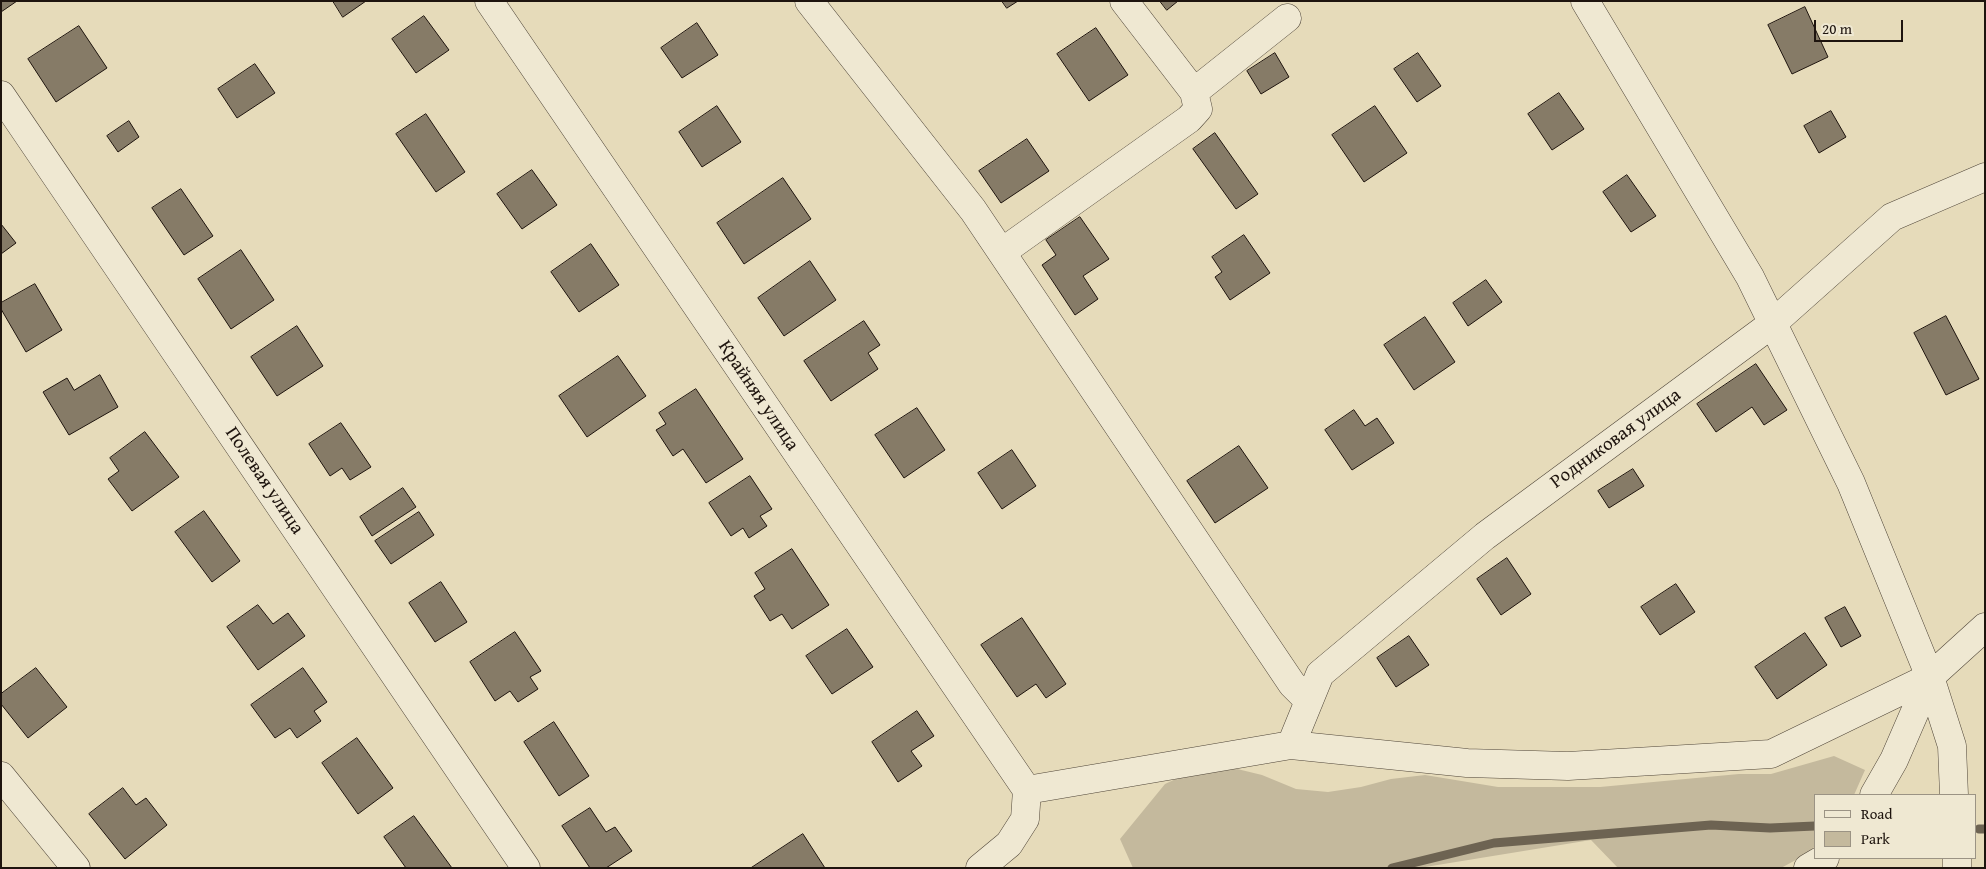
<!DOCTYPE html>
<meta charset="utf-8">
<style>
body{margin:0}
#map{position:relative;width:1986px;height:869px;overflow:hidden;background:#e6dbba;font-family:"Gentium Book Plus",serif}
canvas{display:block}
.frame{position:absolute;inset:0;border:2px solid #1e140e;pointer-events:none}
.legend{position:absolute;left:1814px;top:794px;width:162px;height:65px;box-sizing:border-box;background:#efe8d2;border:1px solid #9b9384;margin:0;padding:6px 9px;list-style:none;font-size:15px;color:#1e140e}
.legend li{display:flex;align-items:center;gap:10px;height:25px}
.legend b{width:25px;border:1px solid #9b9384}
.scale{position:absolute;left:1814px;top:20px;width:89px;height:22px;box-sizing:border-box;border:2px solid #1e140e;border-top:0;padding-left:6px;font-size:15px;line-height:18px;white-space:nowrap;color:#1e140e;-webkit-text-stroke:4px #efe8d2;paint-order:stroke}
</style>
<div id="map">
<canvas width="1986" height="869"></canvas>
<div class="frame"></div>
<ul class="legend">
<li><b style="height:6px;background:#efe8d2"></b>Road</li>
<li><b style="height:14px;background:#c4b99d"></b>Park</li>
</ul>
<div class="scale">20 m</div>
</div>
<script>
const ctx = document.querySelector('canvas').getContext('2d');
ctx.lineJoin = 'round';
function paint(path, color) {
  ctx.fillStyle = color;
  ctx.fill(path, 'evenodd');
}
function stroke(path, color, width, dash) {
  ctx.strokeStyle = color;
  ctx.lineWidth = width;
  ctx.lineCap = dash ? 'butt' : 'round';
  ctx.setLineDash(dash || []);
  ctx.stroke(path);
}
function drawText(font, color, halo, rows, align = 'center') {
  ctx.font = font + ' "Gentium Book Plus",serif';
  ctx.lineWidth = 4;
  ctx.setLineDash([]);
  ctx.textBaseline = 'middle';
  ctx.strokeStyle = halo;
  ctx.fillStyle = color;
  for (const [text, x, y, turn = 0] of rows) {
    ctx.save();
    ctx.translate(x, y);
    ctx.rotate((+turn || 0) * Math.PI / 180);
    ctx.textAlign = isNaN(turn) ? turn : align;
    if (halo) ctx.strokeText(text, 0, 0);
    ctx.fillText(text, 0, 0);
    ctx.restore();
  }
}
const green = new Path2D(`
 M 1834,756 L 1865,770 L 1854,795 L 1815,795 L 1815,846 L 1805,855 L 1781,868 L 1618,868 L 1591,840 L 1419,868 L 1133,868 L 1120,839 L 1165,784 L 1193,771 L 1225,766 L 1262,775 L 1296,789 L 1328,792 L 1361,787 L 1391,779 L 1425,775 L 1498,787 L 1600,787 L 1739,774 L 1771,774 Z`);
const stream = new Path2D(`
 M 1979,829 L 1985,829
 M 1392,868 L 1494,843 L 1711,825 L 1770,828 L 1815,826`);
const building = new Path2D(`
 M 1,1 L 17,1 L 1,12 Z
 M 333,1 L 366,1 L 343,17 Z
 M 1002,1 L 1018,1 L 1007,8 Z
 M 1160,1 L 1178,1 L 1167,10 Z
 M 1805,7 L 1828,57 L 1792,74 L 1768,25 Z
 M 424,16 L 449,50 L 416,73 L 392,39 Z
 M 697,23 L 718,55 L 682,78 L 661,48 Z
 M 79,26 L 107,68 L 56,102 L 28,59 Z
 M 1096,28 L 1128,75 L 1089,101 L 1057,54 Z
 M 1275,53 L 1289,77 L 1261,94 L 1247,71 Z
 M 1418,53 L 1441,86 L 1417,102 L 1394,69 Z
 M 255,64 L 275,93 L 237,118 L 218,89 Z
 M 1559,93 L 1584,129 L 1552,150 L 1528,114 Z
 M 717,106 L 741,142 L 702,167 L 679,132 Z
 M 1375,106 L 1407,153 L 1364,182 L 1332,135 Z
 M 1831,111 L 1846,137 L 1819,153 L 1804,126 Z
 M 426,114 L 465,172 L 436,192 L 396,134 Z
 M 129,121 L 139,137 L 118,152 L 107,136 Z
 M 1215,133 L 1258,194 L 1236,209 L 1193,149 Z
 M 1027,139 L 1049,171 L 1001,203 L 979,171 Z
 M 532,170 L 557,205 L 522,229 L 497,194 Z
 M 1627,175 L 1656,216 L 1631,232 L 1603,192 Z
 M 783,178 L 811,219 L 744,264 L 717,223 Z
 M 181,189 L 213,236 L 184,255 L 152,208 Z
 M 1080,217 L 1109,259 L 1083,276 L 1098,299 L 1075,315 L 1042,265 L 1056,255 L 1046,240 Z
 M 1,224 L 16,243 L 1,254 Z
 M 1244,235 L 1270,273 L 1230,300 L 1215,277 L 1222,272 L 1212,257 Z
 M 591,244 L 619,285 L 579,312 L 551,272 Z
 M 241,250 L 274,300 L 231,329 L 198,279 Z
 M 810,261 L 836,300 L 784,336 L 758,298 Z
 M 1486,280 L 1502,302 L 1468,326 L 1453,303 Z
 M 35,284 L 62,330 L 26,352 L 1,309 L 1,303 Z
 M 1946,316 L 1979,379 L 1946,395 L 1914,333 Z
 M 1425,317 L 1455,362 L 1414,390 L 1384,345 Z
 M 864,321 L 880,345 L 868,353 L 878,369 L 831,401 L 804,361 Z
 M 297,326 L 323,366 L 277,396 L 251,357 Z
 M 618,356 L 646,396 L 587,437 L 559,396 Z
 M 1756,364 L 1787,410 L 1764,425 L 1752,407 L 1716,432 L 1697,404 Z
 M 100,375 L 118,407 L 69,435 L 43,392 L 67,378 L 74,390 Z
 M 696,389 L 743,459 L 706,483 L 683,449 L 673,456 L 656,430 L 666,424 L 659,413 Z
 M 917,408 L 945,450 L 904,478 L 875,435 Z
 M 1354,410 L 1365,426 L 1377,418 L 1394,443 L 1352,470 L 1325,430 Z
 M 341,423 L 371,467 L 350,480 L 342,468 L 330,476 L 309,444 Z
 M 145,432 L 179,477 L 132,511 L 108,479 L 119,471 L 110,458 Z
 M 1239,446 L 1268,488 L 1215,523 L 1187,481 Z
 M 1012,450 L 1036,486 L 1002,509 L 978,473 Z
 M 1633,469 L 1644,486 L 1609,508 L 1598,491 Z
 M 750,476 L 772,509 L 760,516 L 767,526 L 749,538 L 743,528 L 731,536 L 709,503 Z
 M 403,488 L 416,507 L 372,536 L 360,517 Z
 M 204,511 L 240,561 L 212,582 L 175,532 Z
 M 419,512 L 434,535 L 391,564 L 375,541 Z
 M 792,549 L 829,605 L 792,629 L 782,614 L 770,621 L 754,596 L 765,589 L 755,573 Z
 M 1507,558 L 1531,594 L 1501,615 L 1477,579 Z
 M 441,582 L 467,622 L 435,642 L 409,603 Z
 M 1676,584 L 1695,612 L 1660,635 L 1641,607 Z
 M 258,605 L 273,624 L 288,613 L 305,636 L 258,670 L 227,627 Z
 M 1845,607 L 1861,636 L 1841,647 L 1825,618 Z
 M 1022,618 L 1066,684 L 1046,698 L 1036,684 L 1017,697 L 981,645 Z
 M 847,629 L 873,667 L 832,694 L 806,656 Z
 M 515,632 L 541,671 L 530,677 L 538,689 L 518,702 L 510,691 L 495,701 L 470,662 Z
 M 1805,633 L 1827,665 L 1777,699 L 1755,667 Z
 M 1409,636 L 1429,665 L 1396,687 L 1377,658 Z
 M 36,668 L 67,707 L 28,738 L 1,704 L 1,694 Z
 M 303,668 L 327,702 L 314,711 L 321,721 L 297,738 L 290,728 L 275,738 L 251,705 Z
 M 917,711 L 934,736 L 911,751 L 922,766 L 898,782 L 872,742 Z
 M 554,722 L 589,776 L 559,796 L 524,742 Z
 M 357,738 L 393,788 L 358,814 L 322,763 Z
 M 123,788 L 136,805 L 146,798 L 167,825 L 125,859 L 89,814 Z
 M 590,808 L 606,832 L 615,827 L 632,851 L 606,868 L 590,868 L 562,826 Z
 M 414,816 L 452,868 L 406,868 L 384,837 Z
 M 803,834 L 825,868 L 751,868 Z`);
const minor = new Path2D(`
 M 489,1 L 1027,790
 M 809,1 L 973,210 L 1292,684 L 1309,701
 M 1585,1 L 1750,277 L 1851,483 L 1930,677 L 1952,746 L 1954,795
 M 1194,92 L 1287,18
 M 1,95 L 526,868
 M 1002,252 L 1189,119 L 1198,109 L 1194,92 L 1124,1
 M 1291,745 L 1320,674 L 1485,536 L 1772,324 L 1892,217 L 1985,177
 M 1,776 L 76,868
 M 1027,790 L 1291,745 L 1467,763 L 1568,766 L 1771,754 L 1930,677 L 1985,627
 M 1874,795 L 1894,760 L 1930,677
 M 980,868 L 1009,844 L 1025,819 L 1027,790
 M 1808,868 L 1825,858
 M 1957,868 L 1957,858`);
const streetNames = [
 ["Крайняя улица",758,396,56],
 ["Родниковая улица",1616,439,-36],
 ["Полевая улица",264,481,56]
];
paint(green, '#c4b99d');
stroke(stream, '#6d6352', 9);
paint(building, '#867b67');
stroke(building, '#1e140e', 1);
stroke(minor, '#504639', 29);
stroke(minor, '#efe8d2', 28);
drawText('19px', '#1e140e', '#efe8d2', streetNames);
</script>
